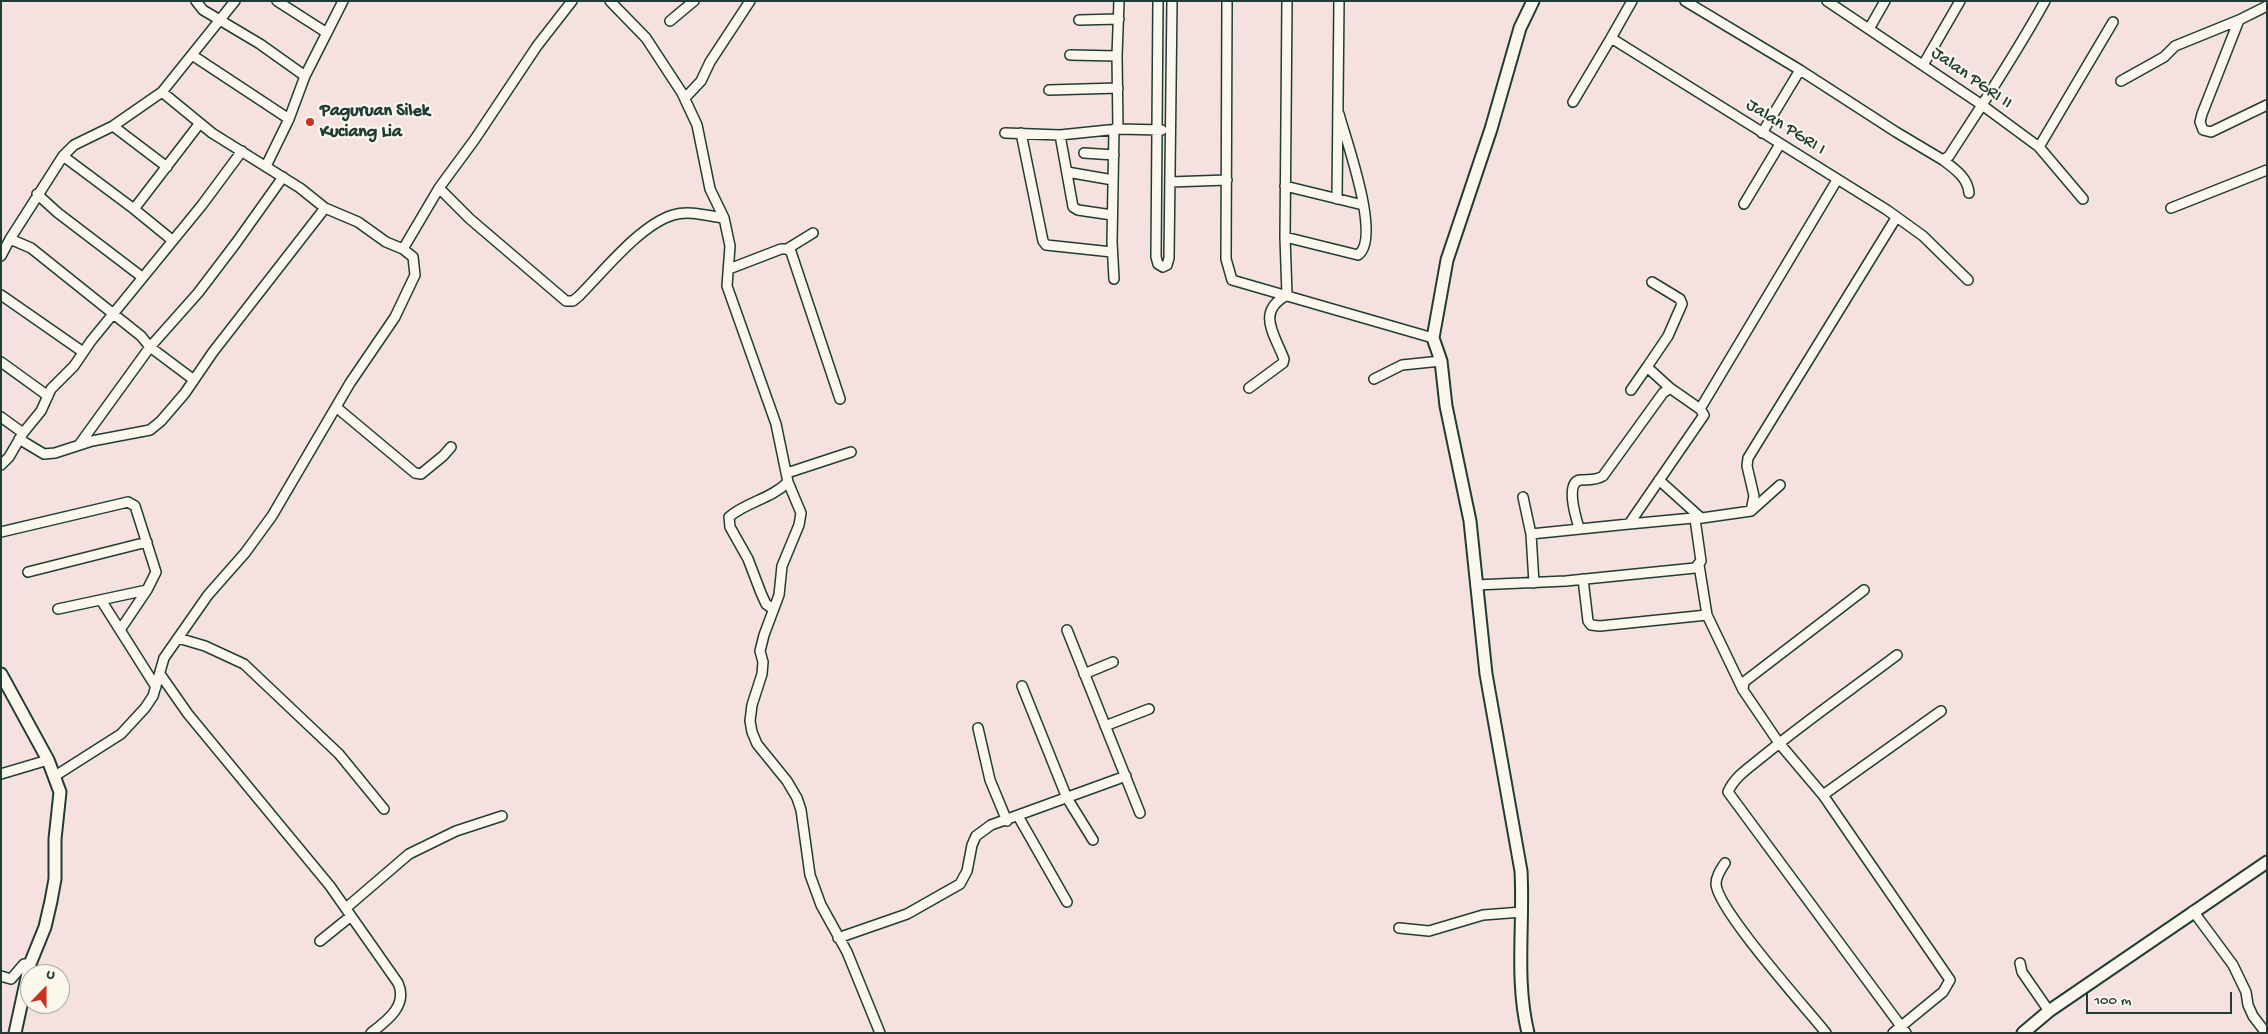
<!DOCTYPE html>
<style>
body{margin:0}
#map{position:relative;width:2268px;height:1034px;overflow:hidden;background:#f4e1e0;font-family:"Gochi Hand",sans-serif}
canvas{display:block}
.frame{position:absolute;inset:0;border:2px solid #1f3d34;pointer-events:none}
.north{position:absolute;left:20px;top:964px;width:50px;height:50px;box-sizing:border-box;background:#fbf7ec;border:1px solid #a3ada2;border-radius:50%;rotate:22deg;font-size:14px;font-weight:700;line-height:20px;text-align:center;color:#1f3d34}
.north::after{content:'';display:block;margin:auto;width:18px;height:22px;background:#c8321e;clip-path:polygon(50% 0,100% 100%,50% 72%,0 100%)}
.scale{position:absolute;left:2086px;top:992px;width:146px;height:22px;box-sizing:border-box;border:2px solid #1f3d34;border-top:0;padding-left:6px;font-size:15px;line-height:18px;white-space:nowrap;color:#1f3d34;-webkit-text-stroke:4px #fbf7ec;paint-order:stroke}
</style>
<div id="map">
<canvas width="2268" height="1034"></canvas>
<div class="frame"></div>
<div class="north">U</div>
<div class="scale">100 m</div>
</div>
<script>
const ctx = document.querySelector('canvas').getContext('2d');
ctx.lineJoin = 'round';
function stroke(path, color, width, dash) {
  ctx.strokeStyle = color;
  ctx.lineWidth = width;
  ctx.lineCap = dash ? 'butt' : 'round';
  ctx.setLineDash(dash || []);
  ctx.stroke(path);
}
function drawText(font, color, halo, rows, align = 'center') {
  ctx.font = font + ' "Gochi Hand",sans-serif';
  ctx.lineWidth = 4.5;
  ctx.setLineDash([]);
  ctx.textBaseline = 'middle';
  ctx.strokeStyle = halo;
  ctx.fillStyle = color;
  for (const [text, x, y, turn = 0] of rows) {
    ctx.save();
    ctx.translate(x, y);
    ctx.rotate((+turn || 0) * Math.PI / 180);
    ctx.textAlign = isNaN(turn) ? turn : align;
    if (halo) ctx.strokeText(text, 0, 0);
    ctx.fillText(text, 0, 0);
    ctx.restore();
  }
}
const minor = new Path2D(`
 M 196,1 L 203,10 L 260,44 L 305,76
 M 277,1 L 327,33
 M 610,1 L 646,38 L 682,93 L 697,125 L 710,189 L 724,218 L 730,246 L 727,286 L 776,424 L 788,482 L 801,513 L 799,525 L 782,566 L 779,595 L 764,635 L 760,651 L 763,662 L 762,674 L 752,705 L 750,721 L 752,732 L 757,744 L 787,781 L 797,798 L 801,810 L 810,875 L 821,905 L 847,952 L 880,1033
 M 1158,1 L 1156,257 L 1158,264 L 1163,267 L 1167,265 L 1169,258 L 1172,1
 M 1227,1 L 1226,259 L 1232,280 L 1433,338
 M 1632,1 L 1611,38 L 1887,210 L 1923,236 L 1968,280
 M 1685,1 L 1800,70
 M 1827,1 L 1982,105 L 2039,147 L 2083,199
 M 2267,6 L 2239,20 L 2202,114 L 2200,122 L 2203,130 L 2211,132 L 2267,105
 M 1079,20 L 1119,19
 M 670,21 L 694,1
 M 1869,29 L 1885,1
 M 192,55 L 289,119
 M 1070,55 L 1117,56
 M 1923,65 L 1960,1
 M 2121,81 L 2164,57 L 2175,46 L 2239,20
 M 1049,90 L 1118,88
 M 162,92 L 212,133 L 300,188 L 325,208 L 358,222 L 386,242 L 403,249 L 439,188 L 475,139 L 537,46 L 572,1
 M 685,98 L 701,81 L 710,62 L 750,1
 M 1573,102 L 1611,38
 M 113,126 L 167,167
 M 1118,129 L 1117,56 L 1119,1
 M 1005,133 L 1060,135 L 1118,129 L 1162,130
 M 1021,133 L 1043,241 L 1046,245 L 1112,252
 M 1762,133 L 1800,70 L 1896,132 L 1943,160 L 1949,156 C 1982,105 2016,54 2045,1
 M 1060,135 L 1073,207 L 1078,210 L 1112,215
 M 2039,147 L 2113,22
 M 1084,153 L 1114,155
 M 63,156 L 134,209 L 200,123
 M 1943,160 C 1955,169 1968,178 1969,193
 M 266,166 L 289,119 L 305,76 L 343,1
 M 1067,172 L 1113,180
 M 1170,182 L 1227,180
 M 1285,186 L 1363,205
 M 439,188 L 470,219 L 566,301 L 573,301 L 579,296 C 604,271 640,225 673,215 C 689,210 708,216 724,218
 M 37,194 L 58,213 L 142,277
 M 1337,199 L 1339,1
 M 1744,204 L 1780,144
 M 2171,208 L 2267,170
 M 134,209 L 172,240
 M 1285,237 L 1358,255 C 1382,239 1346,140 1339,114
 M 10,239 L 31,248 L 141,336 L 150,347 L 194,380
 M 787,249 L 813,233
 M 1,256 L 10,239 L 63,156 L 74,145 L 113,126 L 162,92 L 235,1
 M 729,269 L 781,249 L 787,249 L 791,252 L 840,399
 M 1114,279 L 1112,242 L 1114,129
 M 1652,282 L 1680,299 L 1682,304 L 1668,336 L 1647,367 L 1670,388
 M 1,295 L 83,352
 M 1287,295 L 1285,237 L 1287,1
 M 1,362 L 48,396
 M 1374,379 L 1402,365 L 1441,361
 M 1249,388 L 1283,363 L 1284,359 C 1274,333 1256,312 1287,295
 M 1631,390 L 1647,367
 M 336,407 L 415,473 L 421,474 L 443,456 L 451,447
 M 1700,409 L 1837,180
 M 1,417 L 23,433
 M 19,439 L 44,454 L 55,453 L 92,441 L 150,430 L 161,421 L 185,393 L 213,352 L 325,208
 M 79,445 L 150,347 L 198,293 L 236,243 L 283,177
 M 1,465 L 9,457 L 23,433 L 41,411 L 51,389 L 74,366 L 91,341 L 202,205 L 242,151
 M 787,473 L 851,452
 M 1659,480 L 1701,518
 M 1523,497 L 1531,534 L 1534,583
 M 1751,511 L 1754,496 L 1747,466 L 1748,458 L 1896,218
 M 1695,519 L 1751,511 L 1780,485
 M 1,532 L 128,502 L 135,506 L 156,572 L 147,590 L 120,630 L 156,687
 M 1531,534 L 1629,524 L 1704,415 L 1700,409 L 1670,388 L 1663,393 L 1603,476 C 1595,481 1589,479 1580,480 C 1565,483 1576,518 1579,528
 M 1699,565 L 1707,615 L 1743,690
 M 28,572 L 147,542
 M 1583,579 L 1588,621 L 1591,625 L 1600,626 L 1707,615
 M 1476,585 L 1566,581 L 1695,568 L 1701,561 L 1695,519 L 1693,518 L 1629,524
 M 1864,590 L 1744,682 L 1743,690 L 1779,743 L 1823,795 L 1950,980 L 1943,992 L 1893,1033
 M 101,600 L 120,630
 M 58,609 L 147,590
 M 773,609 L 766,604 L 761,593 L 748,559 L 730,527 L 729,517 C 746,502 771,499 788,482
 M 1067,630 L 1140,813
 M 178,638 L 205,646 L 244,664 L 339,754 L 384,809
 M 1897,655 C 1852,689 1806,721 1762,757 C 1750,767 1734,777 1728,792 L 1906,1033
 M 160,674 L 188,714 L 330,886 L 398,983 C 408,1005 388,1020 371,1033
 M 1084,674 L 1113,662
 M 1022,686 L 1067,798 L 1093,840
 M 1105,726 L 1149,709
 M 978,728 L 990,780 L 1007,821
 M 1,774 L 48,760
 M 55,776 L 121,734 L 145,708 L 153,696 L 164,658 L 208,595 L 245,553 L 272,516 L 350,383 L 395,317 L 415,275 L 413,257 L 403,249
 M 1823,795 L 1941,711
 M 1018,816 L 1067,902
 M 1725,863 C 1721,869 1716,876 1716,884 C 1717,909 1806,1008 1826,1033
 M 346,908 L 409,854 L 456,831 L 502,816
 M 2193,911 L 2233,965 L 2246,992 L 2248,1005 L 2253,1016 L 2266,1033
 M 1399,928 L 1429,931 L 1483,915 L 1522,912
 M 838,938 L 907,914 L 960,884 L 967,871 L 972,845 L 976,836 L 991,825 L 1126,776
 M 320,941 L 351,916
 M 2020,963 L 2022,972 L 2049,1011
 M 1,976 L 11,979 L 24,964 L 30,964`);
const tertiary = new Path2D(`
 M 1,674 L 48,760 L 60,792 L 55,839 L 55,879 L 51,901 L 45,927 L 30,964 L 15,1033
 M 1528,1033 C 1515,980 1524,925 1521,871 L 1486,674 L 1470,521 L 1446,406 L 1441,361 L 1433,338 L 1447,260 L 1491,129 L 1520,28 L 1533,1
 M 2023,1033 L 2049,1011 L 2267,862`);
const markers = [
 [310,122,5,"#c8321e"]
];
const streetNames = [
 ["Jalan PGRI II",1971,79,35],
 ["Jalan PGRI I",1785,128,32]
];
const poiNames = [
 ["Paguruan Silek",320,112],
 ["Kuciang Lia",320,133]
];
stroke(minor, '#1f3d34', 12);
stroke(tertiary, '#1f3d34', 15);
stroke(minor, '#fbf7ec', 9);
stroke(tertiary, '#fbf7ec', 11);
for (const [x, y, r, color] of markers) {
  const dot = new Path2D();
  dot.arc(x, y, r, 0, 2 * Math.PI);
  ctx.fillStyle = color;
  ctx.fill(dot);
  stroke(dot, '#fbf7ec', 2);
}
drawText('18px', '#1f3d34', '#fbf7ec', streetNames);
drawText('bold 18px', '#1f3d34', '#fbf7ec', poiNames, 'left');
</script>
